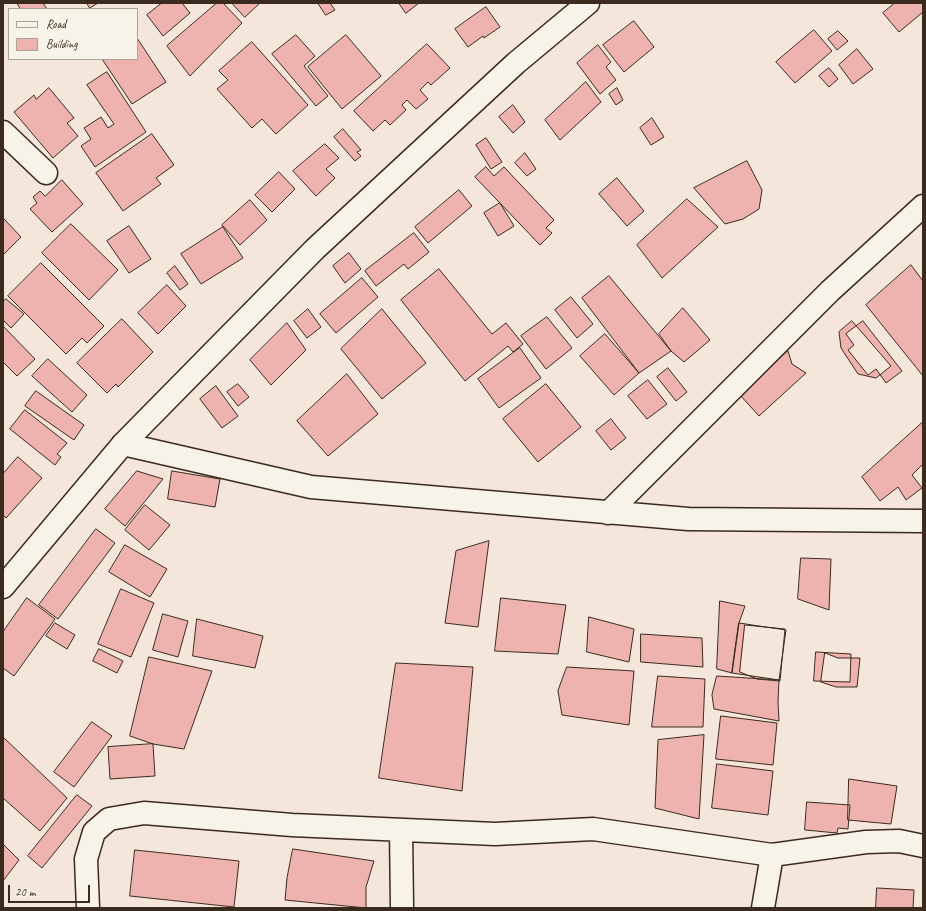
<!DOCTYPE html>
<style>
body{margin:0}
#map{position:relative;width:926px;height:911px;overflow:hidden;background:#f5e6dc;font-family:Caveat,sans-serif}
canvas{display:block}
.frame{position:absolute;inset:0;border:4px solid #3b2a1e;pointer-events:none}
.legend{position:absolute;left:8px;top:8px;width:130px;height:52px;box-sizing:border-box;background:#f7f3e8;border:1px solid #aca397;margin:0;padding:5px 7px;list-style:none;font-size:12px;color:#3b2a1e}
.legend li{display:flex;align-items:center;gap:8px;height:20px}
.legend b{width:20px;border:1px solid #aca397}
.scale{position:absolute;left:8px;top:885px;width:82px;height:18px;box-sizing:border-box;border:2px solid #3b2a1e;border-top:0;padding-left:5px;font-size:12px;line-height:14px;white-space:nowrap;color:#3b2a1e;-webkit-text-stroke:3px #f7f3e8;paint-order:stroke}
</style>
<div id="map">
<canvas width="926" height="911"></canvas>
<div class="frame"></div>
<ul class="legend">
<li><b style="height:5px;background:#f7f3e8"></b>Road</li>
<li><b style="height:11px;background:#eeb3ae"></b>Building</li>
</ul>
<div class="scale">20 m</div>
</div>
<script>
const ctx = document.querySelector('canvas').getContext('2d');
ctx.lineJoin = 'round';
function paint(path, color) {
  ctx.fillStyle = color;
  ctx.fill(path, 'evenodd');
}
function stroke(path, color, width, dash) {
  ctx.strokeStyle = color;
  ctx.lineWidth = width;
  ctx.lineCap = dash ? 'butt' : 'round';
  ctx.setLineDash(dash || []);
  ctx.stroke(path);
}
const building = new Path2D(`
 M 17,3 L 43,3 L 47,9 L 21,9 Z
 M 87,3 L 98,3 L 90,8 Z
 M 162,3 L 182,3 L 190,13 L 163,36 L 147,15 Z
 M 217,3 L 223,3 L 242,23 L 190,76 L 167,46 Z
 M 232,3 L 260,3 L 245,17 Z
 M 318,3 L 330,3 L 335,10 L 326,15 Z
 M 399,3 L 419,3 L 406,13 Z
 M 895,3 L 923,3 L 923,12 L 899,32 L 883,13 Z
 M 486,7 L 500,27 L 484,38 L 483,36 L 468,47 L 455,29 Z
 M 634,21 L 654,47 L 624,72 L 603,45 Z
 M 814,30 L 832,51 L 795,83 L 776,62 Z
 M 838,31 L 848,41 L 837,50 L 828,39 Z
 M 296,35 L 315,56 L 304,66 L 328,96 L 316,106 L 272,54 Z
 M 346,35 L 381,76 L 342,109 L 308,67 Z
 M 137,38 L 166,82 L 132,104 L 102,59 L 137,59 Z
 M 252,42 L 308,105 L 276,134 L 262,119 L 252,128 L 217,89 L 228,80 L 219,71 Z
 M 427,44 L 450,68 L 431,85 L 428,82 L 420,90 L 428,99 L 416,109 L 407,100 L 402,105 L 406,110 L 390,125 L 385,120 L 373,131 L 354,111 Z
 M 598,45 L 611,62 L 606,67 L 616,80 L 600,94 L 577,63 Z
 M 857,49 L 873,69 L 853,84 L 839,65 Z
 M 829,68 L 838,79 L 829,87 L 819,76 Z
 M 107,72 L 146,132 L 95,167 L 81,146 L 91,139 L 84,128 L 101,117 L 108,128 L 114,124 L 87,85 Z
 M 586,82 L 601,102 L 560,140 L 545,120 Z
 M 49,88 L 74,118 L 67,123 L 78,136 L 53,158 L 14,112 L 34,95 L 36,99 Z
 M 617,88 L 623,100 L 616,105 L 609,94 Z
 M 513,105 L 525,122 L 513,133 L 499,117 Z
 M 652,118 L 664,137 L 651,145 L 640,128 Z
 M 343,129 L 361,150 L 357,152 L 361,156 L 355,161 L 334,137 Z
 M 152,134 L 174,165 L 156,178 L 161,184 L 123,211 L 96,173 Z
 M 486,138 L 502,162 L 491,169 L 476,145 Z
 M 325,144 L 339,158 L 326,169 L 335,178 L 316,196 L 293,171 Z
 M 525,153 L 536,169 L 527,176 L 515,163 Z
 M 747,161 L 762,190 L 759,209 L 743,219 L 725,224 L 694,188 Z
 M 486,167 L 494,176 L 504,167 L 554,220 L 546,228 L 552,233 L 540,245 L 475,177 Z
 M 279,172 L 295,189 L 272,212 L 255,195 Z
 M 617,178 L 644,211 L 627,226 L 599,194 Z
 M 62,180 L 83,204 L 52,232 L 30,209 L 37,203 L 33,197 L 40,191 L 45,196 Z
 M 459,190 L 472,206 L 428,243 L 415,227 Z
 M 687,199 L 718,227 L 662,278 L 637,245 Z
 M 250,200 L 267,220 L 240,245 L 222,225 Z
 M 500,203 L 514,226 L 498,236 L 484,213 Z
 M 4,219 L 21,237 L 3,255 L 3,220 Z
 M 71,224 L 118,270 L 89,300 L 42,253 Z
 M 129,226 L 151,259 L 129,273 L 107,241 Z
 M 223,227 L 243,258 L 201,284 L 181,254 Z
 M 414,233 L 429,252 L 408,269 L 404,264 L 376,286 L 365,271 Z
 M 349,253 L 361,269 L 345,283 L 333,266 Z
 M 41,263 L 104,326 L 87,343 L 82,338 L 66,354 L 8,296 Z
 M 911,265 L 923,281 L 923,376 L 866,305 Z
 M 175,266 L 188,284 L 180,290 L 167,273 Z
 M 439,269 L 492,334 L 506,323 L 523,344 L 513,352 L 508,346 L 465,381 L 401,300 Z
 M 609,276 L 671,351 L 639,373 L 582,298 Z
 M 362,278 L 378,297 L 336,333 L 320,314 Z
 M 167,285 L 186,306 L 158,334 L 138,313 Z
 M 571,297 L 593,324 L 577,338 L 555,310 Z
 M 6,299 L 24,314 L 11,328 L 3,320 L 3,302 Z
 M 683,308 L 710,340 L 684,362 L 671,351 L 659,334 Z
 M 308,309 L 321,327 L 307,338 L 294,321 Z
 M 382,309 L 426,363 L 382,399 L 341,349 Z
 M 547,317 L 572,348 L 546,369 L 521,336 Z
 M 122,319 L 153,352 L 118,387 L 116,384 L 107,393 L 77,363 Z
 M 852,321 L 891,366 L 876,378 L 858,374 L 841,348 L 839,332 Z
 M 863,321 L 902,371 L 886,383 L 876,369 L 868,375 L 848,350 L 854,345 L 846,334 Z
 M 287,323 L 306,350 L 271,385 L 250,360 Z
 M 3,326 L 35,359 L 17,376 L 3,362 Z
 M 605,334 L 639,373 L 614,395 L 580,356 Z
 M 520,348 L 541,378 L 499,408 L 478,379 Z
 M 788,351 L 792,364 L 806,373 L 759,416 L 740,395 Z
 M 48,359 L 87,395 L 72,412 L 32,376 Z
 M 668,368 L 687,392 L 676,401 L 657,377 Z
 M 347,374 L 378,414 L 328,456 L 297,421 Z
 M 648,380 L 667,404 L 647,419 L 628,396 Z
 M 238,384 L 249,397 L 238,406 L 227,392 Z
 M 546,384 L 581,427 L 538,462 L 503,419 Z
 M 216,386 L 238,416 L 222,428 L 200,399 Z
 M 36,391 L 84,425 L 74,440 L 25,406 Z
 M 25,410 L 67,443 L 57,454 L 61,457 L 55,465 L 10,429 Z
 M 611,419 L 626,438 L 611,450 L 596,431 Z
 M 923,422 L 923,464 L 912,475 L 922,488 L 906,500 L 898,487 L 880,501 L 862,477 Z
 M 18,457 L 42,478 L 6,518 L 3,515 L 3,474 Z
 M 137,471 L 163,479 L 125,526 L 105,509 Z
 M 172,471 L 220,479 L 215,507 L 168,499 Z
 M 145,505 L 170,525 L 149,550 L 125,530 Z
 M 96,529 L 115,543 L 58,619 L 39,605 Z
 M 489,541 L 478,627 L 445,623 L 456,551 Z
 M 125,545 L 167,569 L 150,597 L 109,572 Z
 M 801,558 L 831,559 L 829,610 L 798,599 Z
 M 121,589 L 154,603 L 131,657 L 98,644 Z
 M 27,598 L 55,619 L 14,676 L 3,668 L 3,632 Z
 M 501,598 L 566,605 L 558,654 L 495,651 Z
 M 720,601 L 745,606 L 739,623 L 732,673 L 717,669 Z
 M 163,614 L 188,621 L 178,657 L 153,650 Z
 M 589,617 L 634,629 L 629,662 L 587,652 Z
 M 197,619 L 263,636 L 255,668 L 193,656 Z
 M 55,623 L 75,635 L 67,649 L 46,636 Z
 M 739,623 L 786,630 L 779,680 L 732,673 Z
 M 745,625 L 785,629 L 780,681 L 757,679 L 740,672 Z
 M 641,634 L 702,638 L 703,667 L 641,662 Z
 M 99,649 L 123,661 L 117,673 L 93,661 Z
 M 816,652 L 851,654 L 850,682 L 814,681 Z
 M 825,653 L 838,658 L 860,658 L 857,687 L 836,687 L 821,682 Z
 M 149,657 L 212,671 L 184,749 L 153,744 L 130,736 Z
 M 396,663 L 473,667 L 462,791 L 379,778 Z
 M 567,667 L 634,671 L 629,725 L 562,715 L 558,691 Z
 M 658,676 L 705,679 L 703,727 L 652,727 Z
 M 717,676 L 779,680 L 778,702 L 779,721 L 714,709 L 712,695 Z
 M 721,716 L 777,723 L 773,765 L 716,759 Z
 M 92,722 L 112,736 L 74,787 L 54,772 Z
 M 704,735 L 699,819 L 655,808 L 658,740 Z
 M 3,737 L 67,798 L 40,831 L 3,798 Z
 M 153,744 L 155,776 L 110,779 L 108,747 Z
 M 717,764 L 773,771 L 768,815 L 712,808 Z
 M 849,779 L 897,786 L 891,824 L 848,820 Z
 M 77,795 L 92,806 L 42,868 L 28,856 Z
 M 807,802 L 850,805 L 848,829 L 838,828 L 837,833 L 805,830 Z
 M 3,844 L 19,860 L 3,881 Z
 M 293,849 L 374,861 L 366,887 L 366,908 L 285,900 L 287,878 Z
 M 135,850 L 239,861 L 234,907 L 130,896 Z
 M 877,888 L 914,890 L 913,908 L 876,908 Z`);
const street = new Path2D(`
 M 3,132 L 46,173
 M 123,444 L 311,487 L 688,519 L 923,521
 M 608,513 L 830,291 L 923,206
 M 401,830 L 402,908
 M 88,908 L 86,859 L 94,832 L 109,819 L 144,813 L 292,825 L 495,834 L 593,829 L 772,855 L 866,842 L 899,841 L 923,846
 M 763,908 L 772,855`);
const secondary = new Path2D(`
 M 3,587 L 123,444 L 315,249 L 516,63 L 588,3`);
paint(building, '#eeb3ae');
stroke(building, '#3b2a1e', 1);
stroke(street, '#3b2a1e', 25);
stroke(secondary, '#3b2a1e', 25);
stroke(street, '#f7f3e8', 22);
stroke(secondary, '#f7f3e8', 22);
</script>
